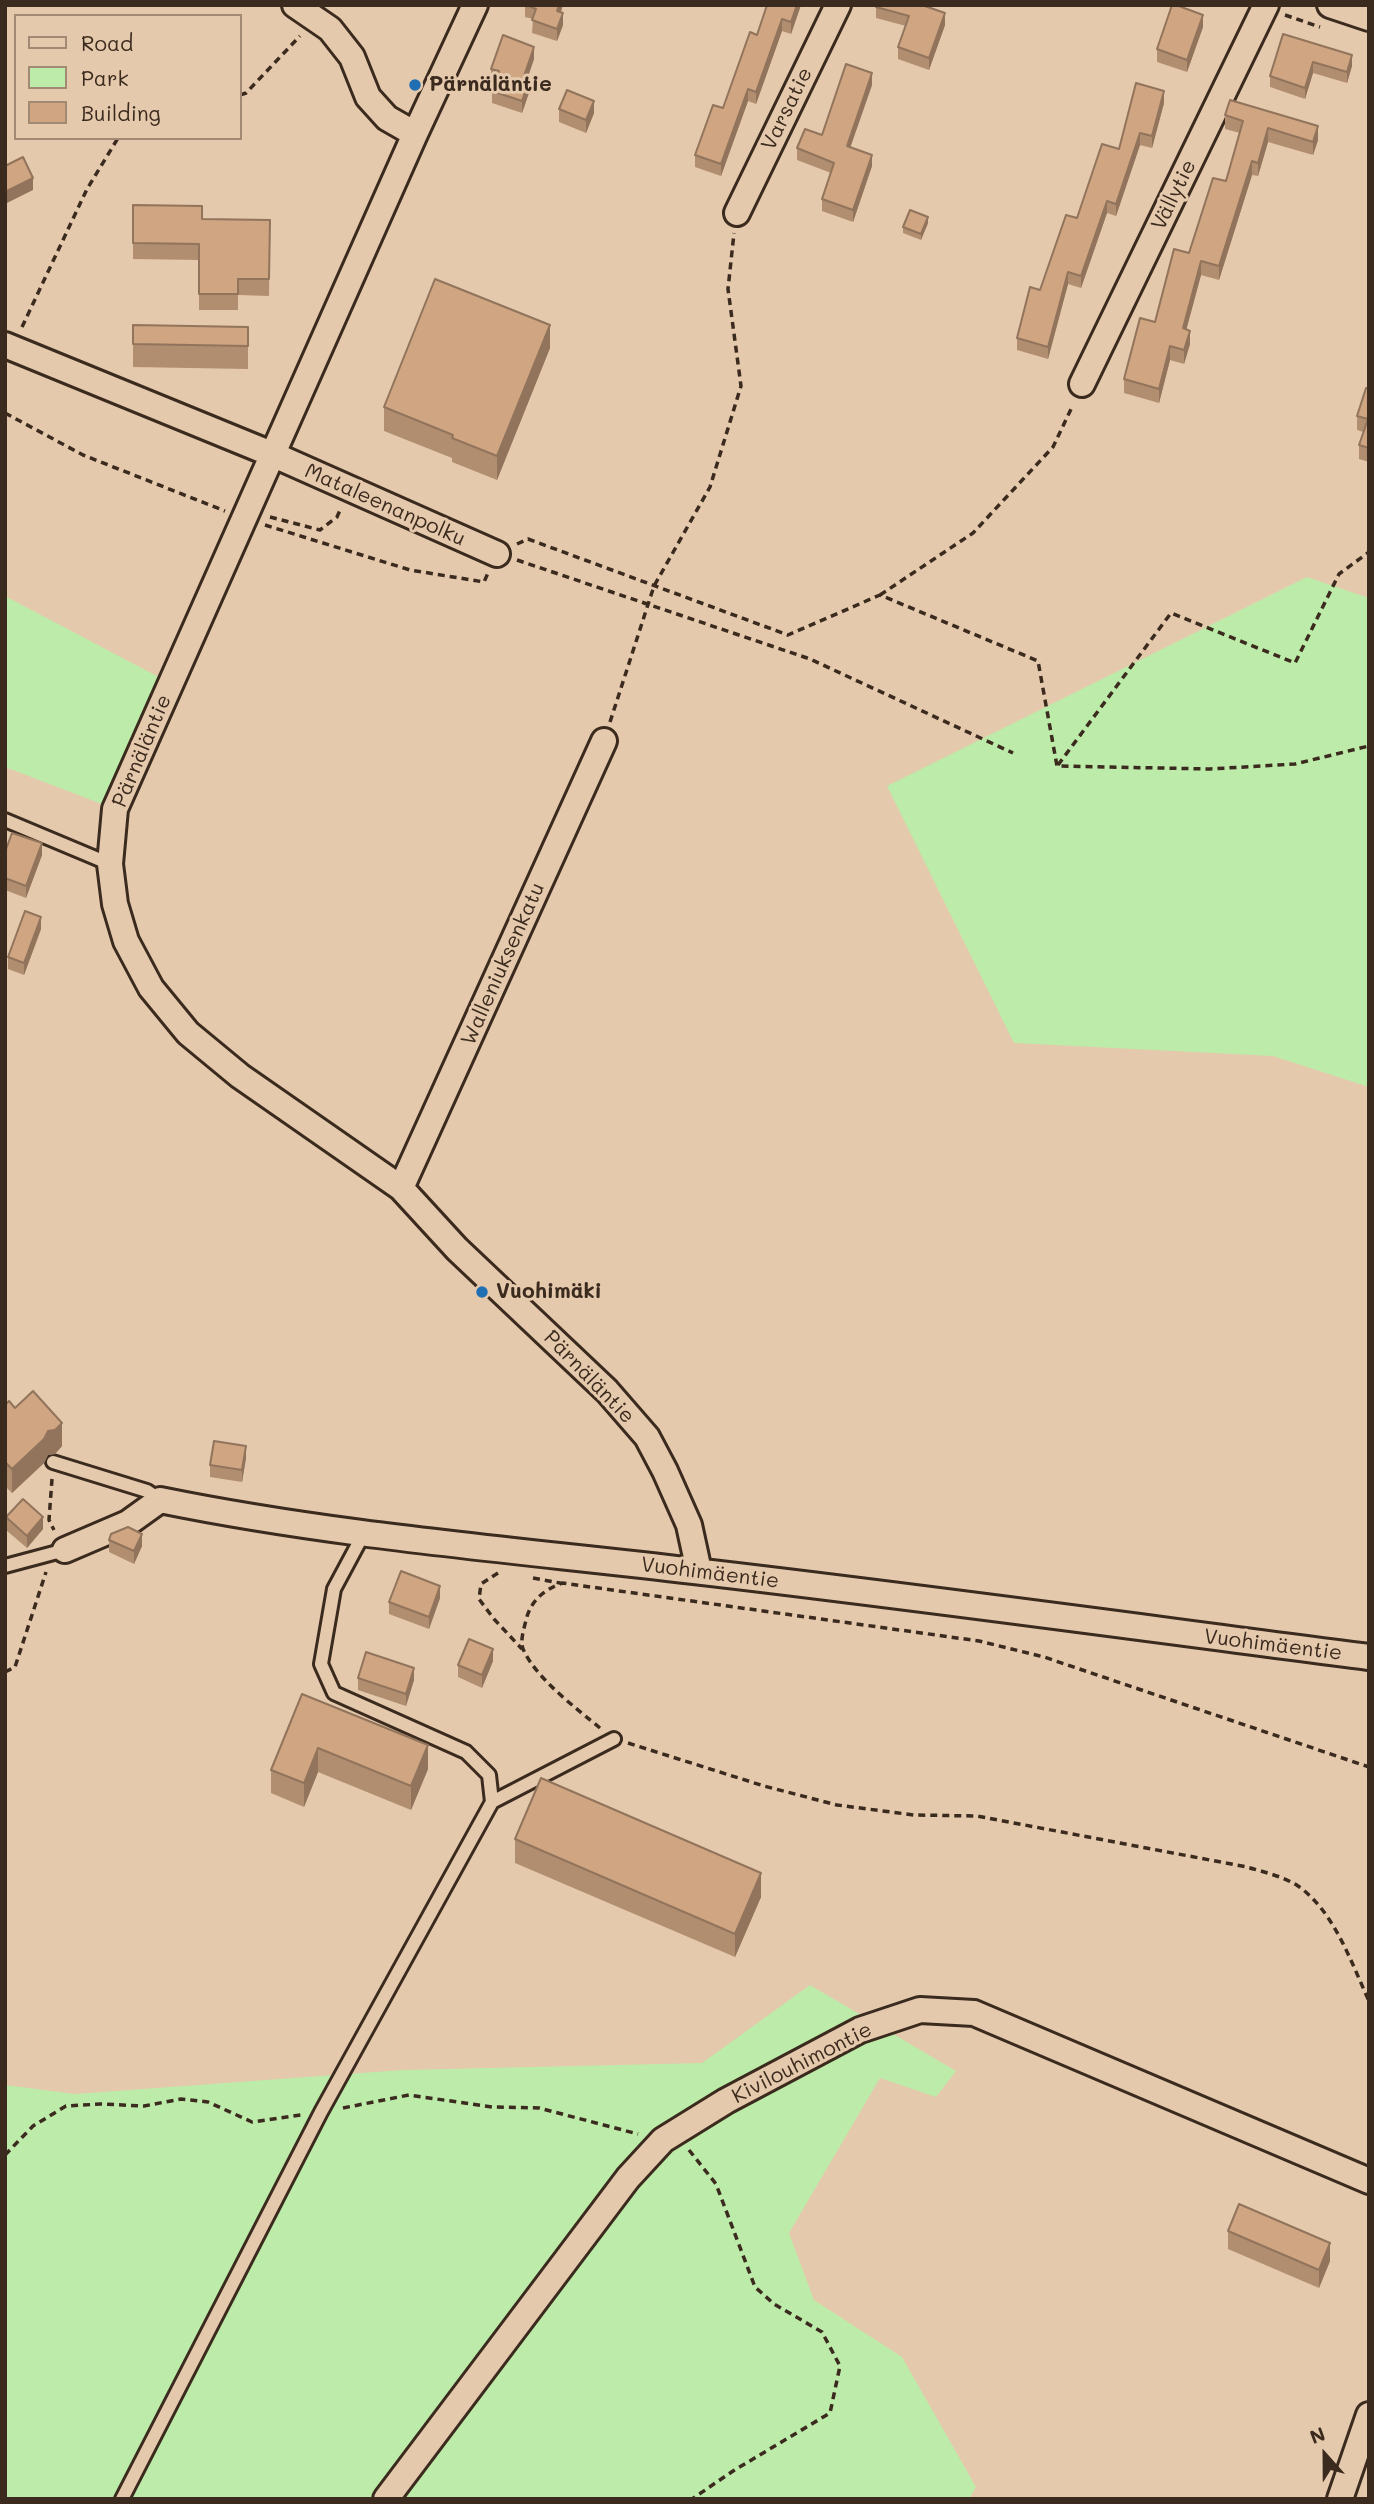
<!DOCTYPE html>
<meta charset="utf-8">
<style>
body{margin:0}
#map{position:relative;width:1374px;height:2504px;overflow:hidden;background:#e5c9ac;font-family:Mali,sans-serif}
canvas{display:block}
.frame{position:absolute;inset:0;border:7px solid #3b2a1e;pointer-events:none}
.legend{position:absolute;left:14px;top:14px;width:228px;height:126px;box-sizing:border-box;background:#e5c9ac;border:2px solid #a18973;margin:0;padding:9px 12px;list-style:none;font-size:21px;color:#3b2a1e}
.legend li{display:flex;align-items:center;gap:14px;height:35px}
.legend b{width:35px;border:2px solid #a18973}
.north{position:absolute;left:1290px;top:2420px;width:70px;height:70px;-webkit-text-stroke:5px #e5c9ac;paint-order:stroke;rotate:339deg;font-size:19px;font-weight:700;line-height:28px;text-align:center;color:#3b2a1e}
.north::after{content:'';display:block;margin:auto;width:24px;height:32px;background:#3b2a1e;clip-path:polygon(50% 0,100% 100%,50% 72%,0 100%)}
</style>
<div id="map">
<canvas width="1374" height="2504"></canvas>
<div class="frame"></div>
<ul class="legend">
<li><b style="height:9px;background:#e5c9ac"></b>Road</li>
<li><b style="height:19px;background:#bdeba9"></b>Park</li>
<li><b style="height:19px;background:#cfa582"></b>Building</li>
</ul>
<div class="north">N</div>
</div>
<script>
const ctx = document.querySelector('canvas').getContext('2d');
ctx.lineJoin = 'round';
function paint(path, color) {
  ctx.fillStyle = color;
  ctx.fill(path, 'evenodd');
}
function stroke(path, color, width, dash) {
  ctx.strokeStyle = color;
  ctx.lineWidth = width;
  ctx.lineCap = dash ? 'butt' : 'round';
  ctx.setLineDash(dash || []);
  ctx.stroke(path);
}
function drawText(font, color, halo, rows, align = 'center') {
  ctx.font = font + ' Mali,sans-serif';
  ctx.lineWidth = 6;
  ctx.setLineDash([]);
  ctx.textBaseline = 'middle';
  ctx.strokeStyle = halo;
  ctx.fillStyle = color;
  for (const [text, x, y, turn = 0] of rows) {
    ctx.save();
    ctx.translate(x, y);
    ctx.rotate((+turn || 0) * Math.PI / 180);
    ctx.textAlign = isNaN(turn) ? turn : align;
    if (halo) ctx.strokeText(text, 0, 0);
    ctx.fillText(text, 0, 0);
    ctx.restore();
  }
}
const green = new Path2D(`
 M 1307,577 L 1369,598 L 1369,1087 L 1273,1056 L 1014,1043 L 887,786 Z
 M 5,596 L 170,683 L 115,809 L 5,767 Z
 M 810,1985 L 956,2071 L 936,2097 L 880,2078 L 789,2233 L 814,2300 L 902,2357 L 976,2487 L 969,2499 L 5,2499 L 5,2085 L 75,2094 L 403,2070 L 702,2063 Z`);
const path = new Path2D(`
 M 1285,15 L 1320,27
 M 240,95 L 246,93 L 300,36
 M 22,327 L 87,189 L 118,138
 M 5,413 L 83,455 L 225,511
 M 270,517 L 320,530 L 337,517 L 341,508
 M 265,525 L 410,570 L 484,582 L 488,573
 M 517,544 L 528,539 L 788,635 L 880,595 L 1038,661 L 1057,766 L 1210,769 L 1295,764 L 1369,746
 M 517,560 L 810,659 L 1013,753
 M 880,595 L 973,533 L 1053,447 L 1073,405
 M 610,722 L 654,586 L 710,487 L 741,386 L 728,289 L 734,233
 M 1058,765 L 1171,613 L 1295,663 L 1339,574 L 1369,552
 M 52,1479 L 49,1520 L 54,1530
 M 498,1573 L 481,1584 L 479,1599 L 494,1619 L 522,1649
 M 533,1578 L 560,1583
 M 5,1672 L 15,1667 L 46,1572
 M 600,1728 C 577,1709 537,1679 524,1651 C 519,1643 524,1629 526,1620 C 531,1600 544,1590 562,1583 L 979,1641 L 1044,1657 L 1369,1767
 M 628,1743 L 764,1786 L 837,1805 L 914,1815 L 977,1816 L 1247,1867 C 1263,1872 1283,1876 1298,1886 C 1334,1911 1351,1962 1369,2001
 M 343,2108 L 409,2095 L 492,2107 L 539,2108 L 638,2134
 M 689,2150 L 716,2184 L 755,2287 L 774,2304 L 822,2332 L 840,2366 L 830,2413 L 733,2471 L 692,2499
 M 5,2155 L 33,2126 L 66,2106 L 101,2104 L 144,2106 L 181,2099 L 208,2102 L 252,2122 L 301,2115`);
const service = new Path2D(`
 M 5,820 L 110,864
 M 53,1462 L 147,1491 L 160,1500
 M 5,1566 L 65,1550
 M 492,1802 L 614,1739
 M 122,2499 L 321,2112 L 492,1802 L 489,1775 L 466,1752 L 334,1693 L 321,1664 L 334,1589 L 364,1533`);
const minor = new Path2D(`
 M 295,5 L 330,29 L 352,57 L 368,97 L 387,118 L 415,134
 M 475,5 L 415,134 L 115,809 L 110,864 L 115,904 L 126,941 L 151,988 L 188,1033 L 240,1076 L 401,1188 L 457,1249 L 607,1391 L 647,1437 L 665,1471 L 689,1525 L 699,1571
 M 1330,5 L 1369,18
 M 737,213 L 838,5
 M 5,345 L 274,455 L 497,554
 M 1082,384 L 1266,5
 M 401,1188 L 604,741
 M 65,1550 L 128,1523 L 160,1500 C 336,1536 516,1550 694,1571 C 919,1597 1144,1628 1369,1657
 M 386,2499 L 628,2178 L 663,2140 L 726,2101 L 860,2030 L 920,2010 L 974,2013 L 1369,2181
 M 1340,2499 L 1369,2415`);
const wall = new Path2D(`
 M 525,5 L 563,5 L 561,12 L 563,25 L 557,41 L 532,33 L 533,19 L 525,17 Z
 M 801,5 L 791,34 L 782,31 L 756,104 L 748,101 L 721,176 L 695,167 L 695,155 L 723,108 L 757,35 Z
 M 876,7 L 945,25 L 929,70 L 898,59 L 898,47 L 906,26 L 876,18 Z
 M 1203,27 L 1187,72 L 1157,62 L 1157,49 Z
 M 1283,34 L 1352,66 L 1347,83 L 1313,73 L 1305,99 L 1270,87 L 1270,76 Z
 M 534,59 L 528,77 L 530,90 L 522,113 L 492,103 L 492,91 L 495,82 L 491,81 L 491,69 Z
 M 872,85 L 850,147 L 872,166 L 853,222 L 822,211 L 822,199 L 831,173 L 797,160 L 797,148 L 822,135 Z
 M 1164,103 L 1152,148 L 1140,145 L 1116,216 L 1107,213 L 1081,288 L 1068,284 L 1048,359 L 1017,350 L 1017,338 L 1077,218 L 1119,149 Z
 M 559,109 L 594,113 L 586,133 L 559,122 Z
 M 1225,115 L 1318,140 L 1313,155 L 1268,142 L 1258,176 L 1252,175 L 1219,280 L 1201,275 L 1186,330 L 1190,344 L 1184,364 L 1170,360 L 1159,403 L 1124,393 L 1124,379 L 1155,322 L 1226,181 L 1240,133 L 1225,129 Z
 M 133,205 L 202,219 L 270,220 L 269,296 L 238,295 L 238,310 L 199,310 L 199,260 L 133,259 Z
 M 928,223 L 921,240 L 903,233 L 903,227 Z
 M 133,325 L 248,327 L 248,369 L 133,367 Z
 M 550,348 L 497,480 L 452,462 L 452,458 L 384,431 L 384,407 Z
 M 1369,388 L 1369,462 L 1359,459 L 1359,445 L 1363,432 L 1357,430 L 1357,416 Z
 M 5,852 L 42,855 L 26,898 L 5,890 Z
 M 41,929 L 24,975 L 8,969 L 8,957 Z
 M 5,1405 L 15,1408 L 62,1446 L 55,1454 L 48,1455 L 44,1463 L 12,1493 L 5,1486 Z
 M 246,1458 L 242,1482 L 210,1477 L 210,1465 Z
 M 6,1517 L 43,1529 L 27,1548 L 6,1530 Z
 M 109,1540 L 142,1546 L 134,1564 L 109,1552 Z
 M 440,1598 L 429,1629 L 389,1614 L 389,1602 Z
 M 493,1661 L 482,1688 L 458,1677 L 458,1665 Z
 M 358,1678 L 414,1680 L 406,1706 L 358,1690 Z
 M 302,1694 L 428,1769 L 411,1810 L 318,1772 L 304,1807 L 271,1793 L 271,1770 Z
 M 515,1839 L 761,1897 L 735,1957 L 515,1863 Z
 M 1228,2231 L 1330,2261 L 1319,2288 L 1228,2249 Z`);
const shadedWall = new Path2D(`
 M 559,5 L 563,5 L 557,23 L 557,11 Z
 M 797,5 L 801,5 L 791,34 L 791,22 Z
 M 563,13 L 563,25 L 557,41 L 557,29 Z
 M 945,13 L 945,25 L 929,70 L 929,58 Z
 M 1203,15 L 1203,27 L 1187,72 L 1187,60 Z
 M 782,19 L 782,31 L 756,104 L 756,92 Z
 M 534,47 L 534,59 L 524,88 L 524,76 Z
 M 1352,55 L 1352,66 L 1347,83 L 1347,72 Z
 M 1313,62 L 1313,73 L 1305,99 L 1305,88 Z
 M 872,73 L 872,85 L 847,157 L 847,146 Z
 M 530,78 L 530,90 L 522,113 L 522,101 Z
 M 748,89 L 748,101 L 721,176 L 721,164 Z
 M 1164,91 L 1164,103 L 1152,148 L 1152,136 Z
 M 594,101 L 594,113 L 586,133 L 586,120 Z
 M 1318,126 L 1318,140 L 1313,155 L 1313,142 Z
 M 1268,128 L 1268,142 L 1258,176 L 1258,163 Z
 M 1140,133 L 1140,145 L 1116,216 L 1116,204 Z
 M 872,155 L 872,166 L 853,222 L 853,210 Z
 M 1252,161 L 1252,175 L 1219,280 L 1219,266 Z
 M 33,178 L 33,190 L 5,204 L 5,192 Z
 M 1107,201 L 1107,213 L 1081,288 L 1081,276 Z
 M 928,217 L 928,223 L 921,240 L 921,234 Z
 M 1201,261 L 1201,275 L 1183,342 L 1183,328 Z
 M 1068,272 L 1068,284 L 1048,359 L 1048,347 Z
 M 550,325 L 550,348 L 497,480 L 497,456 Z
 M 1190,331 L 1190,344 L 1184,364 L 1184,350 Z
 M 1170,346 L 1170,360 L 1159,403 L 1159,389 Z
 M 42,843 L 42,855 L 26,898 L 26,886 Z
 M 41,917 L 41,929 L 24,975 L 24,963 Z
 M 62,1423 L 62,1446 L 55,1454 L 48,1455 L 44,1463 L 12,1493 L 12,1469 L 48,1431 Z
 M 246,1446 L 246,1458 L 242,1482 L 242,1470 Z
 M 43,1517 L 43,1529 L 27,1548 L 27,1536 Z
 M 142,1534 L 142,1546 L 134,1564 L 134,1551 Z
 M 440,1586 L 440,1598 L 429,1629 L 429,1617 Z
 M 493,1649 L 493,1661 L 482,1688 L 482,1675 Z
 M 414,1668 L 414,1680 L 406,1706 L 406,1694 Z
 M 428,1745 L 428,1769 L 411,1810 L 411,1786 Z
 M 318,1748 L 318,1772 L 304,1807 L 304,1783 Z
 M 761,1873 L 761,1897 L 735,1957 L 735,1934 Z
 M 1330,2243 L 1330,2261 L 1319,2288 L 1319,2270 Z`);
const building = new Path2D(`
 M 527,5 L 559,5 L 557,11 L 563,13 L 557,29 L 532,20 L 536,9 Z
 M 767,5 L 797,5 L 791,22 L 782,19 L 756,92 L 748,89 L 721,164 L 695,155 L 713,105 L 723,108 L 750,32 L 757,35 Z
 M 876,5 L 922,5 L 945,13 L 929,58 L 898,47 L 909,16 L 876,7 Z
 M 1172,5 L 1176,5 L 1203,15 L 1187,60 L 1157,49 Z
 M 1283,34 L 1352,55 L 1347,72 L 1313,62 L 1305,88 L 1270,76 Z
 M 503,35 L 534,47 L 524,76 L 530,78 L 522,101 L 492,91 L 499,71 L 491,69 Z
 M 846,64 L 872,73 L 847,146 L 872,155 L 853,210 L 822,199 L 834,163 L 797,148 L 805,129 L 822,135 Z
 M 1136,83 L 1164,91 L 1152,136 L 1140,133 L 1116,204 L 1107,201 L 1081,276 L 1068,272 L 1048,347 L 1017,338 L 1030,287 L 1040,290 L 1066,215 L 1077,218 L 1102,144 L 1119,149 Z
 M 567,90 L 594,101 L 586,120 L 559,109 Z
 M 1230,100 L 1318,126 L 1313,142 L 1268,128 L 1258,163 L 1252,161 L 1219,266 L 1201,261 L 1183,328 L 1190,331 L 1184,350 L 1170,346 L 1159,389 L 1124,379 L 1140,318 L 1155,322 L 1174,249 L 1189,253 L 1213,178 L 1226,181 L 1243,121 L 1225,115 Z
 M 23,157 L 33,178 L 5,192 L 5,166 Z
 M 133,205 L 202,206 L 202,219 L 270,220 L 269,279 L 238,279 L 238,294 L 199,294 L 199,244 L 133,243 Z
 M 910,210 L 928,217 L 921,234 L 903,227 Z
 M 435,279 L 550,325 L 497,456 L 452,438 L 453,435 L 384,407 Z
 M 133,325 L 248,327 L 248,346 L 133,344 Z
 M 1366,388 L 1369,388 L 1369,448 L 1359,445 L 1368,419 L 1357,416 Z
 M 12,833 L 42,843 L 26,886 L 5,878 L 5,852 Z
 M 25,911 L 41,917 L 24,963 L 8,957 Z
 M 33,1391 L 62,1423 L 55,1430 L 48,1431 L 44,1439 L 12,1469 L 5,1462 L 5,1405 L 9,1401 L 15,1408 Z
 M 214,1441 L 246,1446 L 242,1470 L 210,1465 Z
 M 23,1499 L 43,1517 L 27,1536 L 6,1517 Z
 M 128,1527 L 142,1534 L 134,1551 L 109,1540 L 111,1534 Z
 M 401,1571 L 440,1586 L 429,1617 L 389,1602 Z
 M 469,1639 L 493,1649 L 482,1675 L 458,1665 Z
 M 366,1652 L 414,1668 L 406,1694 L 358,1678 Z
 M 302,1694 L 428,1745 L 411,1786 L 318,1748 L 304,1783 L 271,1770 Z
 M 541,1778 L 761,1873 L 735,1934 L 515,1839 Z
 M 1239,2204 L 1330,2243 L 1319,2270 L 1228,2231 Z`);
const markers = [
 [415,85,7,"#1f6fb2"],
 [482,1292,7,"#1f6fb2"]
];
const poiNames = [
 ["Pärnäläntie",429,85],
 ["Vuohimäki",496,1292]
];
const streetNames = [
 ["Varsatie",787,109,-64],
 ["Vällytie",1174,195,-64],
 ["Mataleenanpolku",385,505,24],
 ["Pärnäläntie",142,751,-67],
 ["Walleniuksenkatu",503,964,-66],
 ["Pärnäläntie",589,1377,46],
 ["Vuohimäentie",710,1573,7],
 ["Vuohimäentie",1273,1645,7],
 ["Kivilouhimontie",802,2063,-27]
];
paint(green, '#bdeba9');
stroke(service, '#3b2a1e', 18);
stroke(minor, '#3b2a1e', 30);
stroke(path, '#3b2a1e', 3.5, [7, 5]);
stroke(service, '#e5c9ac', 12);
stroke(minor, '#e5c9ac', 24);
paint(wall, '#b28e70');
paint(shadedWall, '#91745b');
paint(building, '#cfa582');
stroke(building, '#91745b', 2);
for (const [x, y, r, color] of markers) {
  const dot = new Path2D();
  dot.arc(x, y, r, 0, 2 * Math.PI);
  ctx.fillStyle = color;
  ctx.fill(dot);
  stroke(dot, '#e5c9ac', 2.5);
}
drawText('bold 21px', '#3b2a1e', '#e5c9ac', poiNames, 'left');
drawText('21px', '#3b2a1e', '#e5c9ac', streetNames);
</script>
